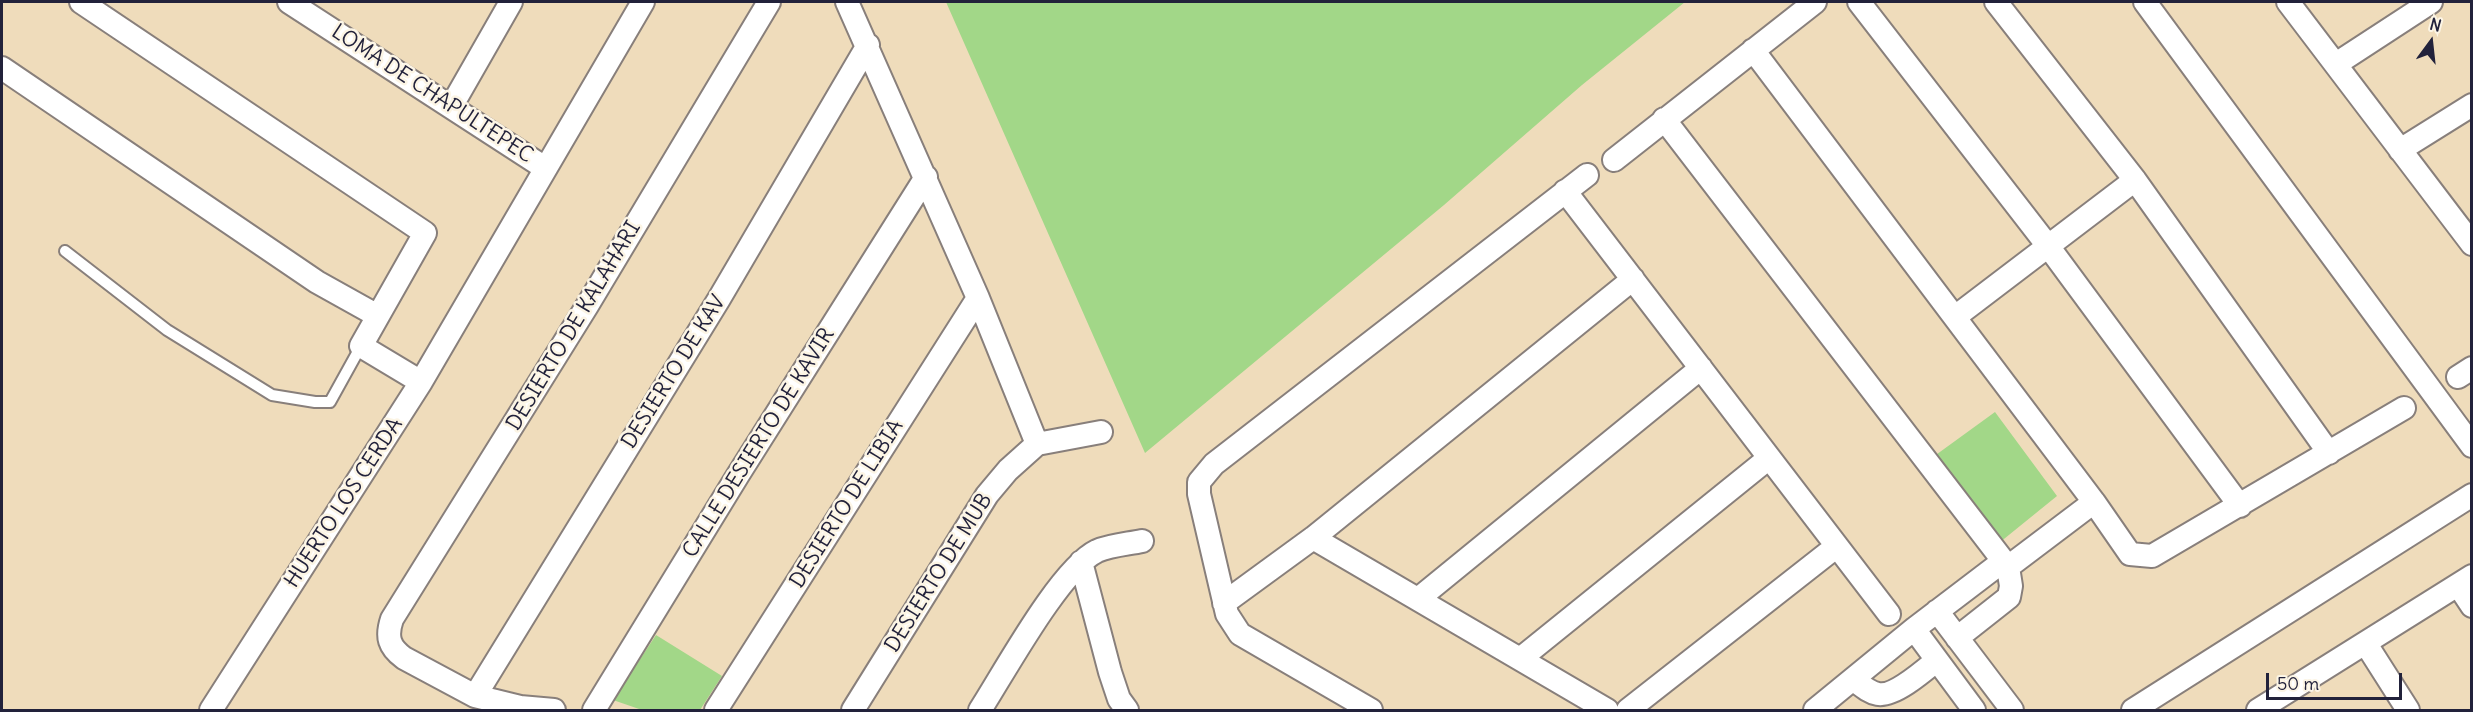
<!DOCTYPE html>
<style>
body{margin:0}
#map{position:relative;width:2473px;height:712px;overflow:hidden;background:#efdcbb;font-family:Delius,sans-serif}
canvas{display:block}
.frame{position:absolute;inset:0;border:3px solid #22223b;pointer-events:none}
.north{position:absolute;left:2401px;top:12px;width:60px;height:60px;-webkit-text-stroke:4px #fcf5e5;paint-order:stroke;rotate:15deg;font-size:16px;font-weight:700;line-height:24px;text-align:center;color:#22223b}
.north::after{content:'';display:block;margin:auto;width:21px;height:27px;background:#22223b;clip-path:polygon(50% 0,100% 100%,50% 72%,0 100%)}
.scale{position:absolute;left:2266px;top:673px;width:136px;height:27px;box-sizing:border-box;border:3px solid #22223b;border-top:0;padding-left:8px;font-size:18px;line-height:21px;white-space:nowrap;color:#22223b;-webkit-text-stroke:4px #fcf5e5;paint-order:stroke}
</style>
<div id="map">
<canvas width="2473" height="712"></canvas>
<div class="frame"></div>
<div class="north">N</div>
<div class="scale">50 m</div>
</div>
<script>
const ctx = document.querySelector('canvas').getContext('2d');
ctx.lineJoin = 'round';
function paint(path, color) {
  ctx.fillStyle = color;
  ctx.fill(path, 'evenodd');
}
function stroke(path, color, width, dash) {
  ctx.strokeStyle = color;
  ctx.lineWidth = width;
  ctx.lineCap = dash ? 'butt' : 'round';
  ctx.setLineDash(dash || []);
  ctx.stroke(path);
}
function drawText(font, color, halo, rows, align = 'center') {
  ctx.font = font + ' Delius,sans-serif';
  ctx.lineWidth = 5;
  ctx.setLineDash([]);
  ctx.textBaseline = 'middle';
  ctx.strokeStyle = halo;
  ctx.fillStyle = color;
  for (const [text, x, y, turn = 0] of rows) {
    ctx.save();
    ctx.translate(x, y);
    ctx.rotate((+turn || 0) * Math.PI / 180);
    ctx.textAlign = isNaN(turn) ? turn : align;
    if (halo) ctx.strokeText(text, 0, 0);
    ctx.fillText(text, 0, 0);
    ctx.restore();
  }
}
const green = new Path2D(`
 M 946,2 L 1685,2 L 1582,85 L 1444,205 L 1145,453 Z
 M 1995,412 L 2057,496 L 1999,543 L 1933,457 Z
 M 656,635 L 722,676 L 700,710 L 642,710 L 613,700 Z`);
const lane = new Path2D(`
 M 65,251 L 167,330 L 272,395 L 315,402 L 330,402 L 361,346`);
const street = new Path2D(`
 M 81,2 L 425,233 L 361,346 L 421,382
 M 289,2 L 545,168
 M 847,2 L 978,298 L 1037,444
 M 1859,2 L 2048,246 L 2240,506
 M 1996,2 L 2135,180 L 2329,453
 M 2145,2 L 2472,446
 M 2288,2 L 2472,244
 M 1753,50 L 2094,502 L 2130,554 L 2152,556 L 2404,408
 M 2336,64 L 2431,2
 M 2,68 L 317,282 L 378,316
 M 451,107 L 511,2
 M 1664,119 L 2008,567 L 2011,586 L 2009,597 L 1957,638
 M 2400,150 L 2472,105
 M 1614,160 L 1815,2
 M 1565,191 L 1889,614
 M 1955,317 L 2135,180
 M 2458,377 L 2472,368
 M 1313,538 L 1607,710
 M 1081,562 L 1110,672 L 1119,699 L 1127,710
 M 2008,567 L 2094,502
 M 2458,585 L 2472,606
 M 1418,599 L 1701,368
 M 1224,603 L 1313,538 L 1633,279
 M 1937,611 L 2012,710
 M 1914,629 L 1974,710
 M 2366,644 L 2408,710
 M 1520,659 L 1769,458
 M 1853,679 C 1861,685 1868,692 1878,694 C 1894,697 1925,670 1937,660
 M 475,696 L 719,299 L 868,45
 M 211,710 L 421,382 L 643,2
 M 554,710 L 520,707 L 475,696 L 404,658 C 389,647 386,637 392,619 L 587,306 L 769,2
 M 594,710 L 738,475 L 926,177
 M 716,710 L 978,298
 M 853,710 L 987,495 L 1008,470 L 1037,444 L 1101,432
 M 980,710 C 1004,673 1060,569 1097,551 C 1111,545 1128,544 1142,541
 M 1371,710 L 1240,634 L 1227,614 L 1199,494 L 1199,482 L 1214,464 L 1587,175
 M 1628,710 L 1837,546
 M 1815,710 L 1914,629 L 2002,562
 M 2133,710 L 2472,495
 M 2258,710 L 2472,576`);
const streetNames = [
 ["LOMA DE CHAPULTEPEC",432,94,33],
 ["DESIERTO DE KALAHARI",574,326,-59],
 ["DESIERTO DE KAV",674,372,-58],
 ["CALLE DESIERTO DE KAVIR",759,443,-58],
 ["HUERTO LOS CERDA",344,503,-57],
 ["DESIERTO DE LIBIA",847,504,-58],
 ["DESIERTO DE MUB",939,573,-58]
];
paint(green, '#a2d788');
stroke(lane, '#887f7b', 14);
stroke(street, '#887f7b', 26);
stroke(lane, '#fff', 10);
stroke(street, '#fff', 22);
drawText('21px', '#22223b', '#fcf5e5', streetNames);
</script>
